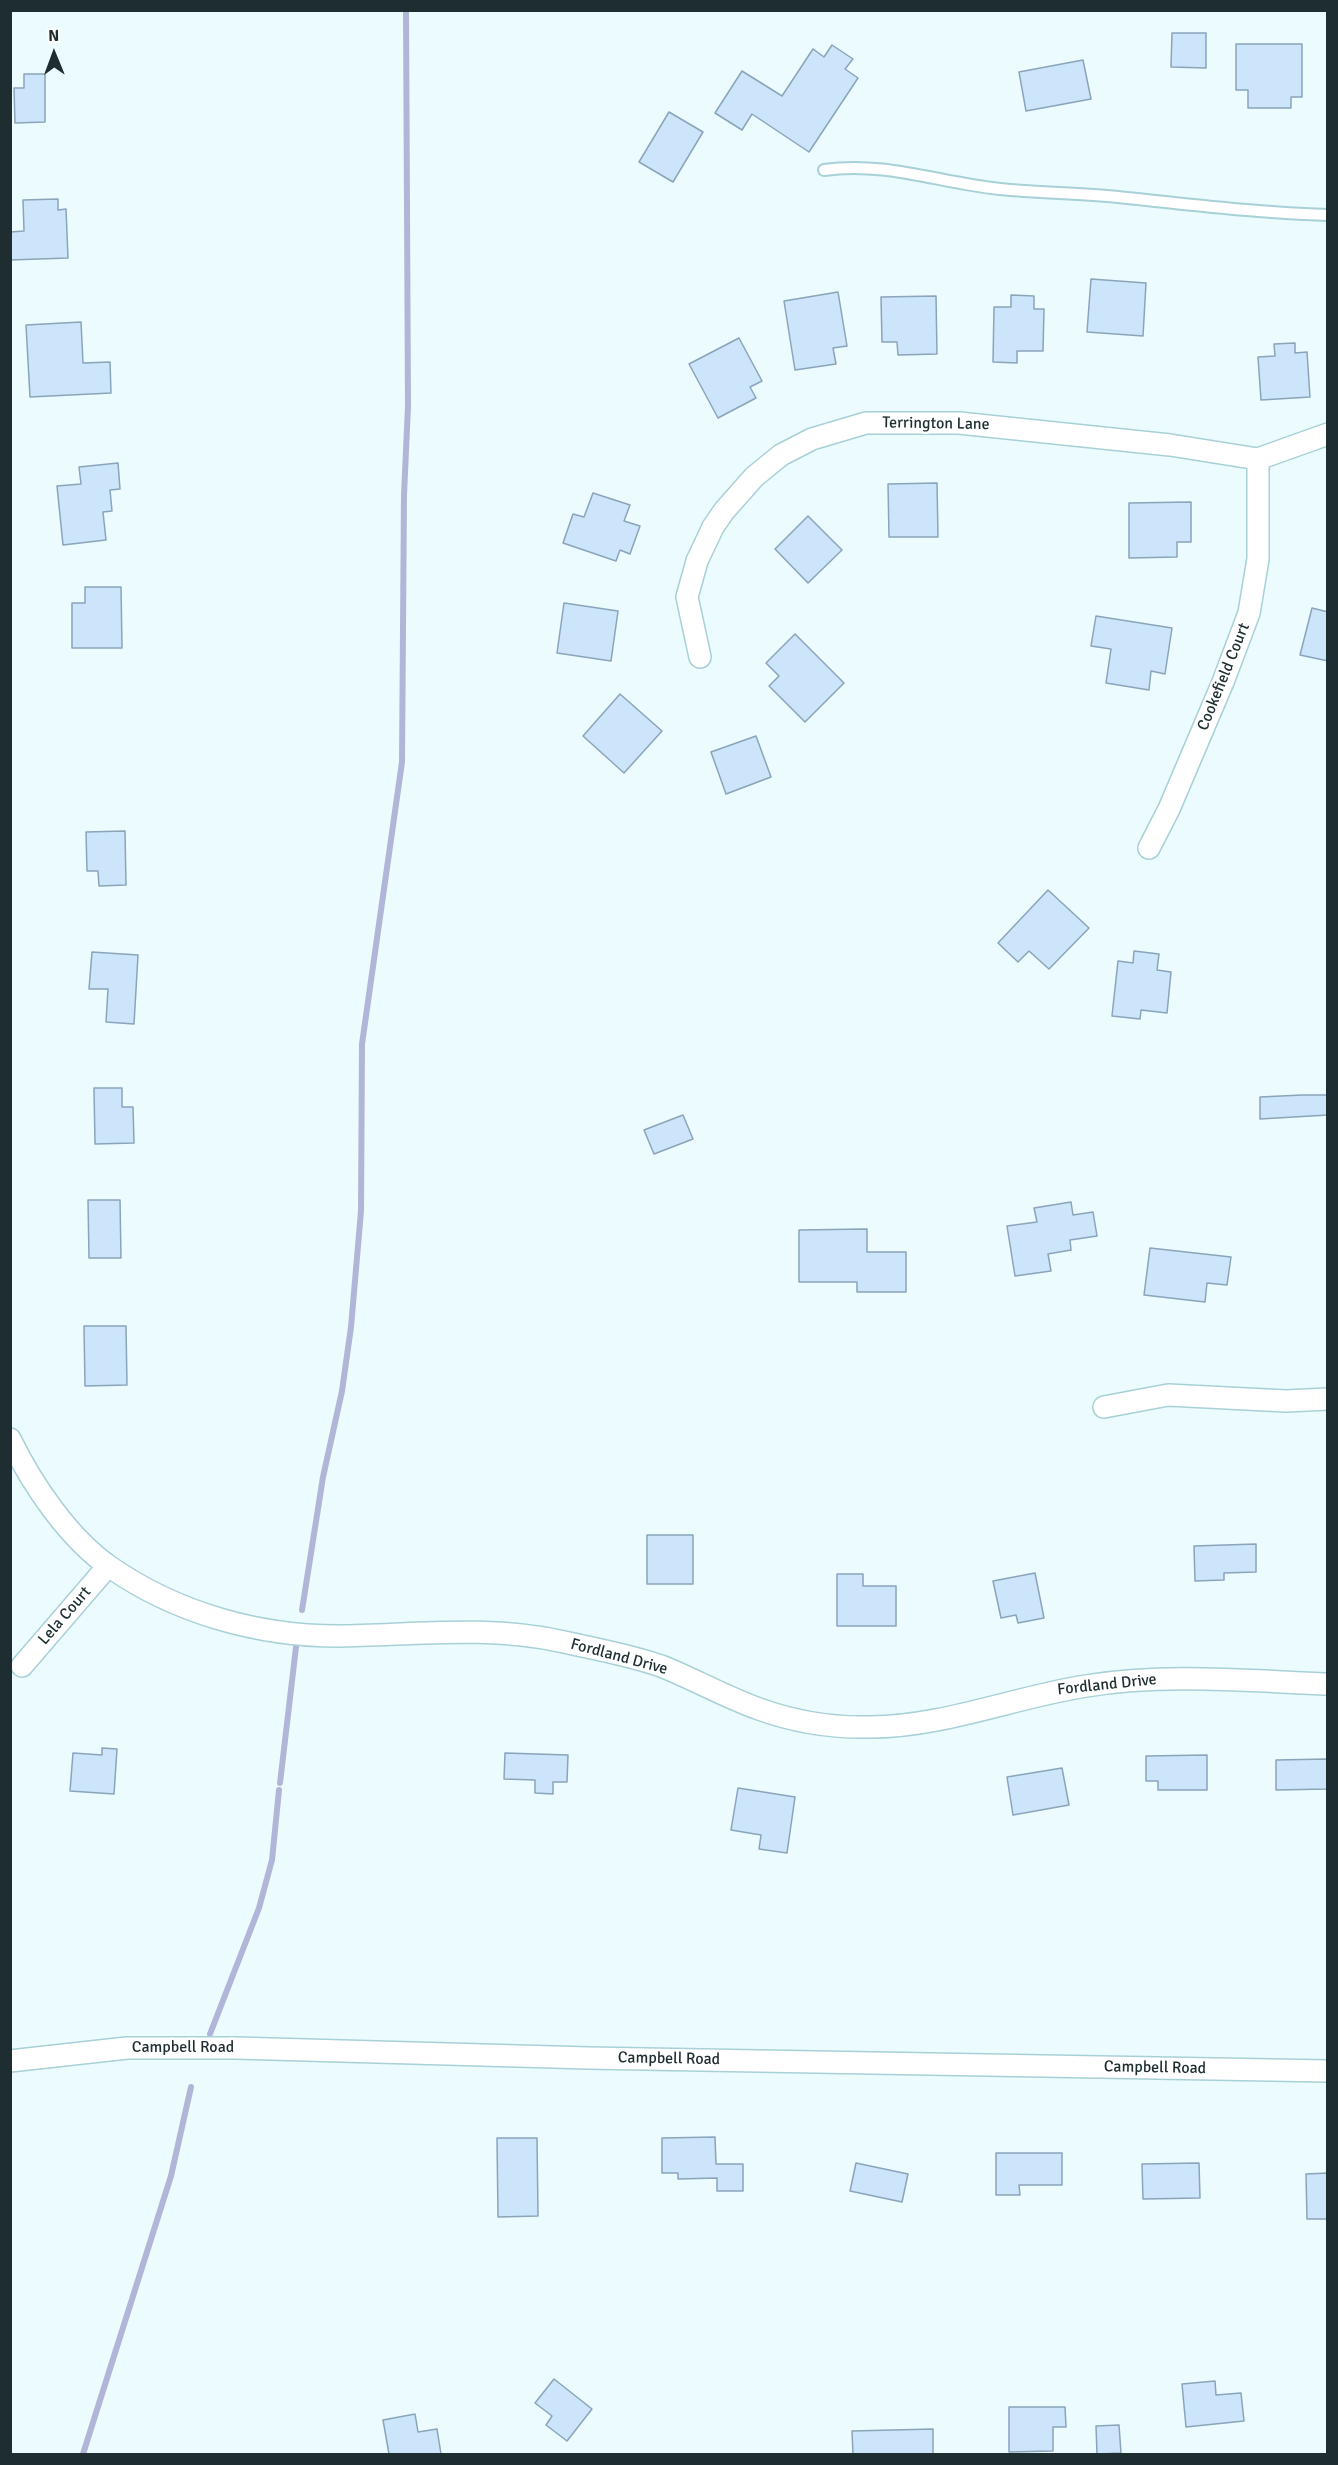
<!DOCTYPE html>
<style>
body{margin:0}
#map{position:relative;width:1338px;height:2465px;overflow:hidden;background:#ebfbfe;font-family:Signika,sans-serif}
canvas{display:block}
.frame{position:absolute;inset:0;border:12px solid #1e2d30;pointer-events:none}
.north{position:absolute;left:24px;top:24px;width:60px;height:60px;-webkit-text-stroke:4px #fff;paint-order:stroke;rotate:359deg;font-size:16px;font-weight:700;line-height:24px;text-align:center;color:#1e2d30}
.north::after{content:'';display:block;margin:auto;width:21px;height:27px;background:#1e2d30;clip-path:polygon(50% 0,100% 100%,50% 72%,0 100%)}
</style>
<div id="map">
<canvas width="1338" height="2465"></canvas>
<div class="frame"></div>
<div class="north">N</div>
</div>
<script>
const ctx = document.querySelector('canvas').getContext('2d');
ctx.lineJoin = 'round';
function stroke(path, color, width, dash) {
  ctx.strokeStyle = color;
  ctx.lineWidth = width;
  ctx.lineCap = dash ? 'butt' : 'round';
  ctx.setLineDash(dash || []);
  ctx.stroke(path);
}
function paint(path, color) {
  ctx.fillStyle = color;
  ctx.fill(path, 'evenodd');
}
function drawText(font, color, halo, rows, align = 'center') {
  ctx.font = font + ' Signika,sans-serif';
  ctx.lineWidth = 5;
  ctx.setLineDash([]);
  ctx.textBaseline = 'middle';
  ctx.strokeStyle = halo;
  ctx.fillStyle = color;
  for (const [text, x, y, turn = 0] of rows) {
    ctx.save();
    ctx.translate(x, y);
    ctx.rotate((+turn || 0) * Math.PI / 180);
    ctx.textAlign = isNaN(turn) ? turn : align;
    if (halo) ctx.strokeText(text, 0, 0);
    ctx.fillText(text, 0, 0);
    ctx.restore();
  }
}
const stream = new Path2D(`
 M 302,1610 L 323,1477 L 342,1391 L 351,1327 L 361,1211 L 362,1044 L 402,762 L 404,495 L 408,406 L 406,10
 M 280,1783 L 296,1647
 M 210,2034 L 259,1908 L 272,1860 L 279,1790
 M 83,2454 L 171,2176 L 191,2087`);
const building = new Path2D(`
 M 1172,33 L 1206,33 L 1206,68 L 1171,67 Z
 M 1236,44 L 1302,44 L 1302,97 L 1291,97 L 1291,108 L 1248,108 L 1248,90 L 1236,90 Z
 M 832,45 L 853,59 L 845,69 L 858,78 L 809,152 L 752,114 L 742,130 L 715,113 L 742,71 L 782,96 L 813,49 L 824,57 Z
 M 1083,60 L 1091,99 L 1026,111 L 1019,72 Z
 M 24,74 L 45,74 L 45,122 L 15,123 L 14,88 L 24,88 Z
 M 669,112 L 703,132 L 673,182 L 639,162 Z
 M 58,199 L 58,210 L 66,209 L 68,258 L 10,260 L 10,232 L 24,231 L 23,200 Z
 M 1091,279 L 1146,283 L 1143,336 L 1087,332 Z
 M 838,292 L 847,346 L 833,348 L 836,364 L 795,370 L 784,301 Z
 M 1011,295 L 1034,296 L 1034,309 L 1044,309 L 1043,351 L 1017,351 L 1017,363 L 993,362 L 994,307 L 1011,307 Z
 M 936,296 L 937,354 L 898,355 L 897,342 L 882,342 L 881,297 Z
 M 81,322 L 83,363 L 110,362 L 111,393 L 30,397 L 26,325 Z
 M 739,338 L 762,381 L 750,387 L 756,398 L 718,418 L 689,364 Z
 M 1295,343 L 1295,353 L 1307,352 L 1310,397 L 1261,400 L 1258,357 L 1275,356 L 1274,344 Z
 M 118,463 L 120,489 L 110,490 L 112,511 L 103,512 L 106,540 L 63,545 L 57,486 L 81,484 L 79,467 Z
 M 937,483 L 938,537 L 889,537 L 888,484 Z
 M 593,493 L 630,505 L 624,521 L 640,526 L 630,554 L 620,550 L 616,561 L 563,543 L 573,514 L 584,517 Z
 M 1191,502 L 1191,542 L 1177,542 L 1177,557 L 1129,558 L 1129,503 Z
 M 808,516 L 842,550 L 808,583 L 775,549 Z
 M 85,587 L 121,587 L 122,648 L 72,648 L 72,603 L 85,603 Z
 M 564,603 L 618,611 L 611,661 L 557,653 Z
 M 1312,608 L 1328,612 L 1328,661 L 1300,655 Z
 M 1096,616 L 1172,628 L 1165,674 L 1151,671 L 1149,690 L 1106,683 L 1111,649 L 1091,646 Z
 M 795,634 L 844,683 L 805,722 L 769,686 L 779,676 L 766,663 Z
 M 620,694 L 662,731 L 624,773 L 583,736 Z
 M 756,736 L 771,777 L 726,794 L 711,752 Z
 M 125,831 L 126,885 L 99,886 L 98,871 L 87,871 L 86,832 Z
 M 1048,890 L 1089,928 L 1049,969 L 1029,951 L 1018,962 L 998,943 Z
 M 1134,951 L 1159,954 L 1157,970 L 1171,972 L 1167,1013 L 1141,1010 L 1140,1019 L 1112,1016 L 1118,961 L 1133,963 Z
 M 92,952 L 138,955 L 134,1024 L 106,1022 L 108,989 L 89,989 Z
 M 94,1088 L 122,1088 L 122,1107 L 133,1107 L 134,1143 L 95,1144 Z
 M 1302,1095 L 1328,1095 L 1328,1115 L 1260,1119 L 1260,1097 Z
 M 683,1115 L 693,1139 L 654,1154 L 644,1130 Z
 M 88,1200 L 120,1200 L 121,1258 L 89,1258 Z
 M 1071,1202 L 1073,1215 L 1093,1212 L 1097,1236 L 1070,1240 L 1071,1250 L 1048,1254 L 1051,1271 L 1015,1276 L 1007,1226 L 1037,1222 L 1034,1208 Z
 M 867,1229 L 867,1252 L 906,1252 L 906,1292 L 857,1292 L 857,1282 L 799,1282 L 799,1230 Z
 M 1150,1248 L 1231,1257 L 1227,1285 L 1207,1283 L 1205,1302 L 1144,1295 Z
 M 84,1326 L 126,1326 L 127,1385 L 85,1386 Z
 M 647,1535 L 693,1535 L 693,1584 L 647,1584 Z
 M 1256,1544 L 1256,1572 L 1224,1573 L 1224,1580 L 1195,1581 L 1194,1546 Z
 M 1035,1573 L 1044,1618 L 1018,1623 L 1016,1615 L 1001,1618 L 993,1581 Z
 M 837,1574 L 863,1574 L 863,1586 L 896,1586 L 896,1626 L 837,1626 Z
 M 102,1748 L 117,1749 L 114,1794 L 70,1791 L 73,1753 L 102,1755 Z
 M 505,1753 L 568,1755 L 567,1782 L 553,1782 L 553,1794 L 535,1793 L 535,1780 L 504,1779 Z
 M 1207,1755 L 1207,1790 L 1158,1790 L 1158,1781 L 1146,1781 L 1146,1756 Z
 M 1328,1759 L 1328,1789 L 1276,1790 L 1276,1760 Z
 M 1062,1768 L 1069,1805 L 1013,1815 L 1007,1777 Z
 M 738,1788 L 795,1797 L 787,1853 L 759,1849 L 761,1835 L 731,1830 Z
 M 715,2137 L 716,2164 L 743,2164 L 743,2191 L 717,2191 L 717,2178 L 678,2179 L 678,2173 L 662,2173 L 662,2138 Z
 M 497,2138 L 537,2138 L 538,2216 L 498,2217 Z
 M 996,2153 L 1062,2153 L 1062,2185 L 1019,2185 L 1020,2195 L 996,2195 Z
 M 856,2163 L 908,2174 L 902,2202 L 850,2191 Z
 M 1199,2163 L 1200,2198 L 1143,2199 L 1142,2164 Z
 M 1328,2173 L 1328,2219 L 1307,2219 L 1306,2174 Z
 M 554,2379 L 592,2409 L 567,2441 L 546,2425 L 552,2416 L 535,2403 Z
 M 1215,2381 L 1216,2395 L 1241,2393 L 1244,2421 L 1186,2427 L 1182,2384 Z
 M 1009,2407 L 1065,2407 L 1066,2427 L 1053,2427 L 1053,2451 L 1009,2452 Z
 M 415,2414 L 418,2432 L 437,2429 L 441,2454 L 389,2454 L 383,2420 Z
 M 1119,2425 L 1121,2453 L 1097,2454 L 1096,2426 Z
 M 933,2429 L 933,2454 L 853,2454 L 852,2431 Z`);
const service = new Path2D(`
 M 824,170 C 885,161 940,183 1000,189 C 1039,193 1079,193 1118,197 C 1188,204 1257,213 1328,215`);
const minor = new Path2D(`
 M 700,657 L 687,597 L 697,561 L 713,527 L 724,511 L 754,477 L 781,455 L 812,439 L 866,423 L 959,423 L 1170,445 L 1258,459 L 1328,434
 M 1149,848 L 1169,809 L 1223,682 L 1249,613 L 1258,559 L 1258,459
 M 1104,1407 L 1168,1395 L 1286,1401 L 1328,1399
 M 10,1439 C 32,1484 68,1538 110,1567 C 176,1613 258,1636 338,1636 C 414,1635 489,1625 564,1642 C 596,1649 630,1655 661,1666 C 694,1679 725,1697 759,1709 C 795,1722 832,1728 870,1727 C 942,1727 1015,1697 1086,1686 C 1166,1673 1247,1681 1328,1684
 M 22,1666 L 108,1566
 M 10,2061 L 127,2048 L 236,2048 L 588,2058 L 1328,2071`);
const streetNames = [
 ["Terrington Lane",936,424,1],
 ["Cookefield Court",1224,677,-68],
 ["Lela Court",65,1616,-49],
 ["Fordland Drive",619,1657,15],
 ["Fordland Drive",1107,1685,-6],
 ["Campbell Road",183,2048],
 ["Campbell Road",669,2059,1],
 ["Campbell Road",1155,2068,1]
];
stroke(stream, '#b1b6d8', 6);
paint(building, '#cce5fa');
stroke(building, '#8aa4ba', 1.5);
stroke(service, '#a8d0d7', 14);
stroke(minor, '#a8d0d7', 24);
stroke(service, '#fff', 10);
stroke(minor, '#fff', 21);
drawText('16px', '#1e2d30', '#fff', streetNames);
</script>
